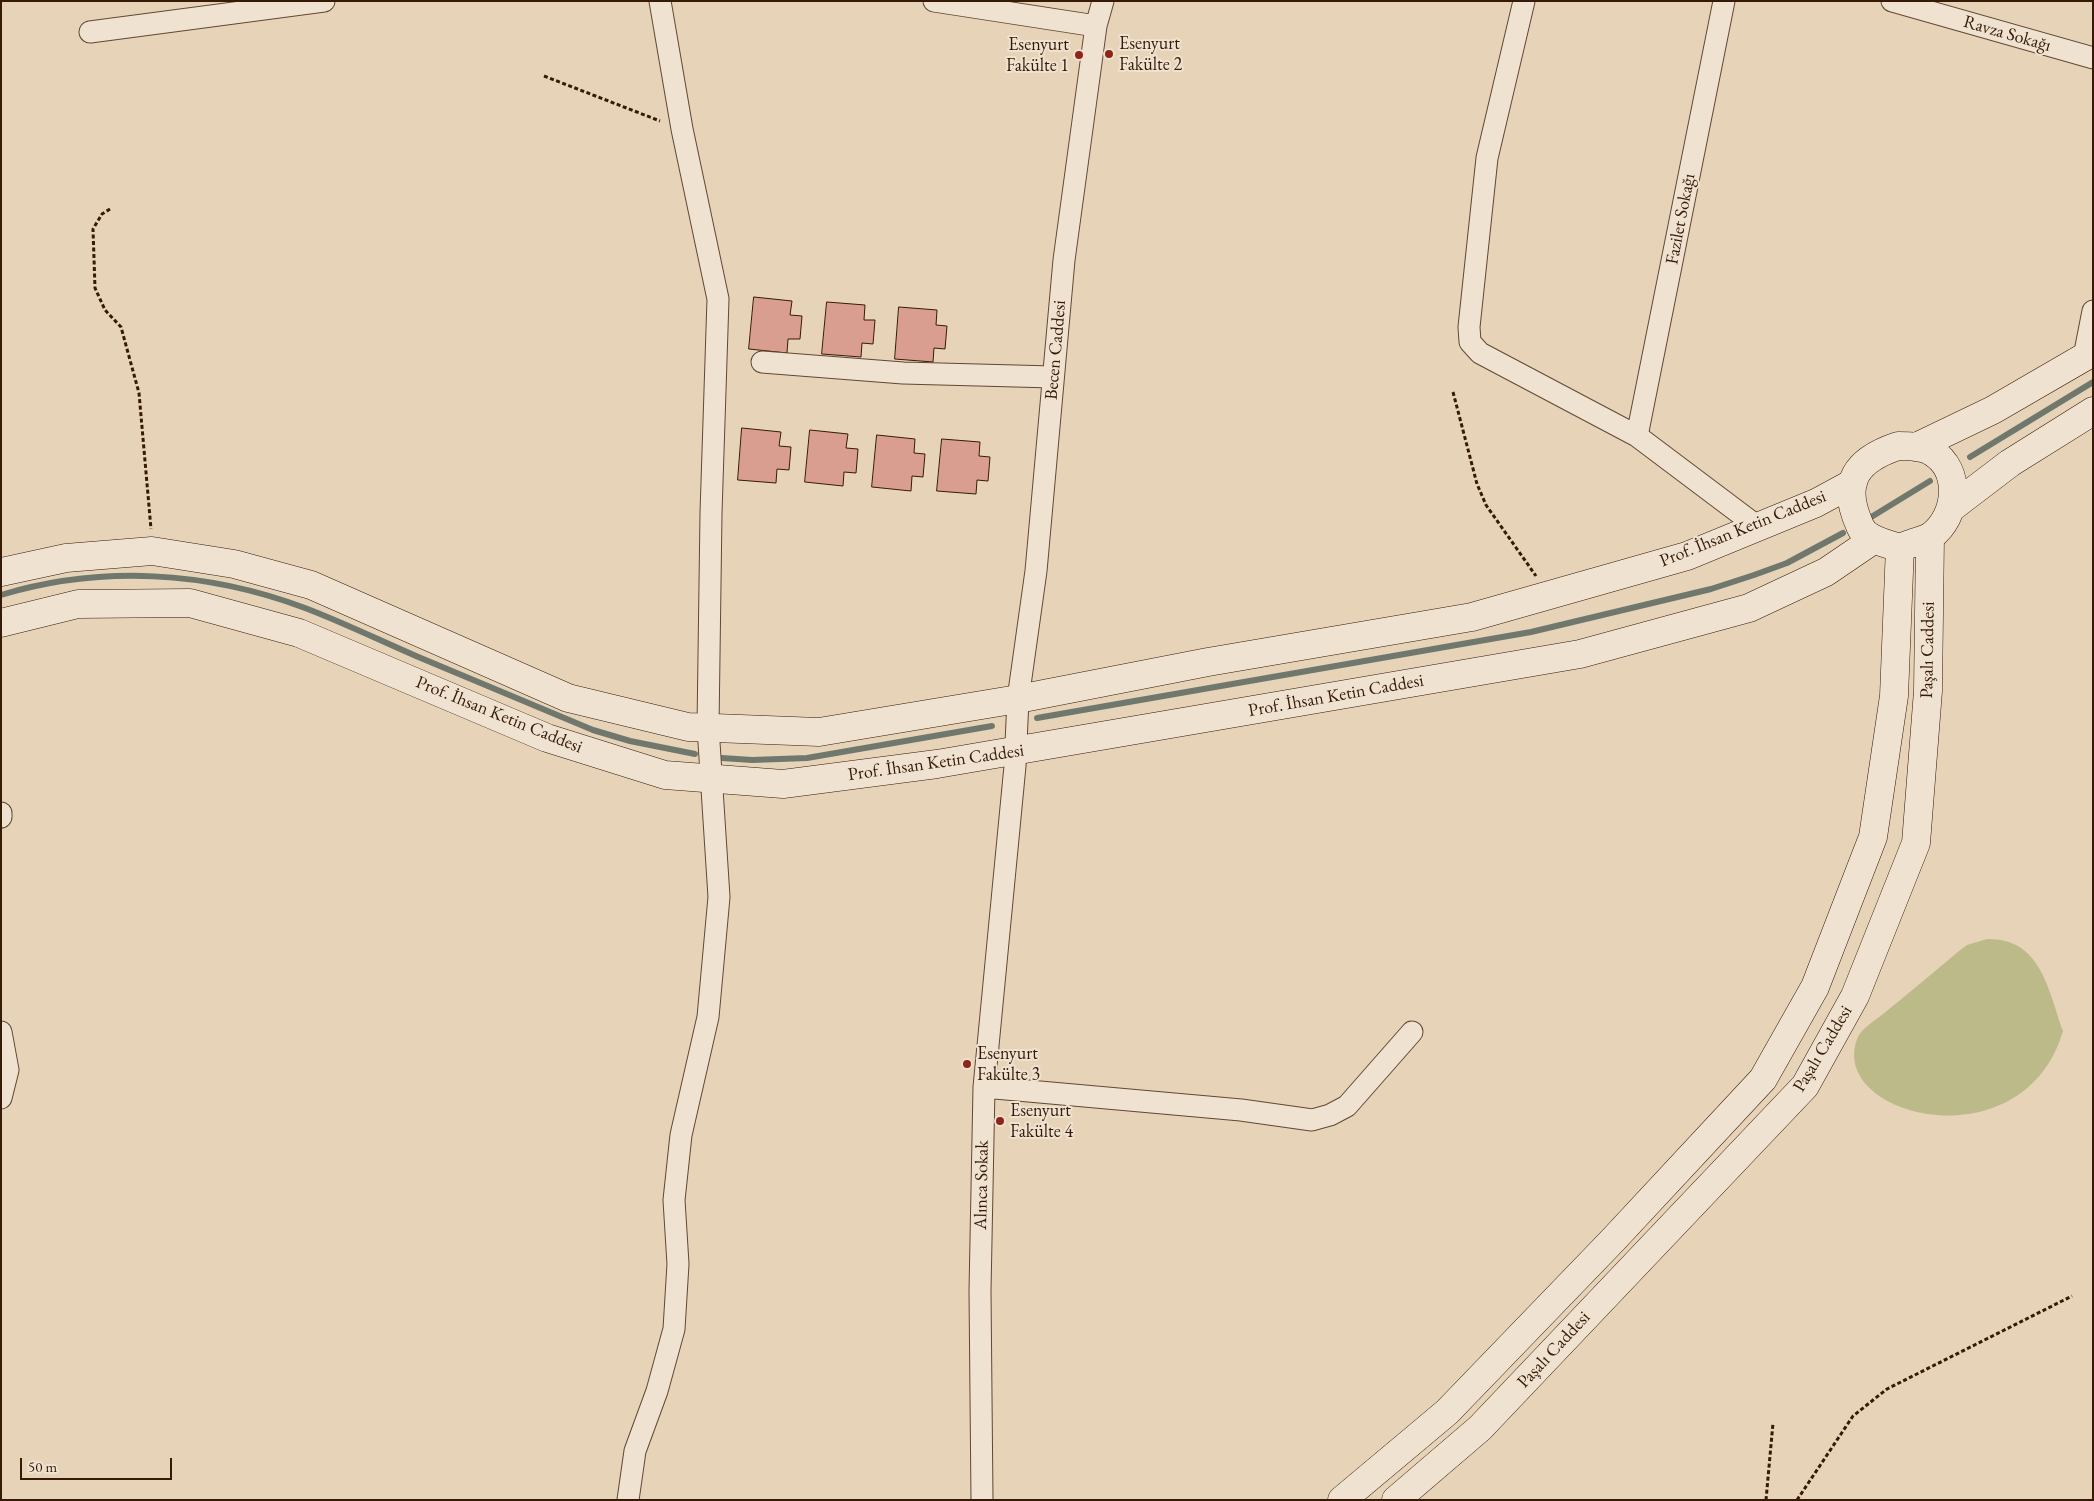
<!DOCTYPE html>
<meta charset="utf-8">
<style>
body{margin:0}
#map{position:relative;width:2094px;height:1501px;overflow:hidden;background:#e6d3b8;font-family:"EB Garamond",serif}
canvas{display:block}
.frame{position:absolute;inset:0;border:2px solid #361a06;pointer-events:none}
.scale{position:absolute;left:20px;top:1458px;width:152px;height:22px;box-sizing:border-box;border:2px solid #361a06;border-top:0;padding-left:6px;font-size:15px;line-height:18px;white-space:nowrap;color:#361a06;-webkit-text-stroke:4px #efe2d1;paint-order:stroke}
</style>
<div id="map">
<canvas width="2094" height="1501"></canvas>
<div class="frame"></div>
<div class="scale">50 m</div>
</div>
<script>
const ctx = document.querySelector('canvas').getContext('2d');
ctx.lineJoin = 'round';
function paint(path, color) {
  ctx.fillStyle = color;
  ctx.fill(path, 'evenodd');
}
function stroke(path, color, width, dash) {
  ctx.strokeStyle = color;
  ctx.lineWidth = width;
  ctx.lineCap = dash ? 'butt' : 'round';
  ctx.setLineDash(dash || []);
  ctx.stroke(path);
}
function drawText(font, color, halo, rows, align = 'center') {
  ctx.font = font + ' "EB Garamond",serif';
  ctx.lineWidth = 4;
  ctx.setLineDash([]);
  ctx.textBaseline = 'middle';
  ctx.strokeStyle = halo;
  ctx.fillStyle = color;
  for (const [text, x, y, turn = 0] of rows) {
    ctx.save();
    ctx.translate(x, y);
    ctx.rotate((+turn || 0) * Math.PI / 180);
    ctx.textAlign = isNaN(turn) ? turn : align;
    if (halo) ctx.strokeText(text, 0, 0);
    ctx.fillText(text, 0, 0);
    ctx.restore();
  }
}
const green = new Path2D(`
 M 1987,939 C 2041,938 2048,989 2063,1031 C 2023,1167 1824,1116 1858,1037 C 1862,1028 1876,1020 1883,1014 C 1909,993 1934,972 1959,951 L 1967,945 Z`);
const stream = new Path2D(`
 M 1970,457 L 2093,382
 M 1868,519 L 1930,481
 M 1,595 C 101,565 207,571 305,608 C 342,622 379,640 416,656 C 475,681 534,705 593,730 L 630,741 L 695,754
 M 1037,718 L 1531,632 L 1711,589 L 1754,575 L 1787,563 L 1843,533
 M 722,758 L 752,760 L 807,758 L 992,726`);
const building = new Path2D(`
 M 754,297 L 792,301 L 790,315 L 802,316 L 800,339 L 788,339 L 787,353 L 749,349 Z
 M 827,302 L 865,305 L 864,320 L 875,320 L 873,344 L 862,343 L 861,357 L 822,354 Z
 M 899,307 L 937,310 L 936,325 L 947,326 L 945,349 L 934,348 L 933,362 L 895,359 Z
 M 742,428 L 781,432 L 779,446 L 791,447 L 789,470 L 777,469 L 776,483 L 738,480 Z
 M 810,430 L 848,434 L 846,448 L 858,449 L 856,473 L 844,472 L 843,486 L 805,482 Z
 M 877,435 L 915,439 L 914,453 L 925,454 L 923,477 L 912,476 L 911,491 L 872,487 Z
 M 942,439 L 980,442 L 979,456 L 990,457 L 988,481 L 977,480 L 976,494 L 937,491 Z`);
const path = new Path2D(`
 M 544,76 L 660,121
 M 110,209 L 102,214 L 93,229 L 95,288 L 105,310 L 121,327 L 139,393 L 151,529
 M 1453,392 L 1477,484 L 1486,505 L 1536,576
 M 1766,1500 L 1773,1423
 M 1797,1500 L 1853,1416 L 1887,1389 L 2072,1296`);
const street = new Path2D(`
 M 934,1 L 1096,26
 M 1524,1 L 1487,158 L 1469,327 L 1470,342 L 1480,353 L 1637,436 L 1758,527
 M 1892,1 L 2093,58
 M 90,32 L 324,1
 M 2084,357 L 2093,311
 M 762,362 L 903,373 L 1053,377
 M 1637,436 L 1724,1
 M 1,813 L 1,817
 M 1,1032 L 8,1070 L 1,1098
 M 984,1087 L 1241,1110 L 1312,1120 L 1330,1115 L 1347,1106 L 1412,1032
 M 628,1500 L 635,1451 L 657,1391 L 674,1329 L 678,1264 L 674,1200 L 681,1135 L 708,1017 L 719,897 L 708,727 L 711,513 L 718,299 L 682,129 L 660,1
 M 982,1500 L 980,1291 L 984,1087 L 1015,766 L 1018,699 L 1036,571 L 1064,260 L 1096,26 L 1103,1`);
const secondary = new Path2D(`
 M 1898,446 C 1909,446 1923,446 1932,452 C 1962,470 1958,516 1931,536 C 1927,539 1919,541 1913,543 C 1909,544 1903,547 1899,547 C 1894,547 1889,544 1884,543 C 1875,540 1864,536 1860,526 C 1840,482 1856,460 1898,446 Z
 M 1916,447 L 1993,410 L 2093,352
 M 1951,508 L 2010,463 L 2093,411
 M 1,572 L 66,558 L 152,551 L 234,564 L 311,585 L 568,698 L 688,727 L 819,732 L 1018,699 L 1208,662 L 1472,617 L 1687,556 L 1816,503 L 1853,483
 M 1,623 L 78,604 L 190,603 L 299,633 L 547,738 L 665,775 L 783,784 L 937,764 L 1580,654 L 1749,608 L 1826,572 L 1873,540
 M 1342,1500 L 1447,1412 L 1613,1240 L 1763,1079 L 1815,987 L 1873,837 L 1894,696 L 1900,547
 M 1396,1500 L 1480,1428 L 1805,1086 L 1855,996 L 1916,843 L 1928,691 L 1930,537`);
const markers = [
 [1109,54,5,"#8f2418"],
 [1079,55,5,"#8f2418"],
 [967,1064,5,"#8f2418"],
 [1000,1121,5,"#8f2418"]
];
const streetNames = [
 ["Ravza Sokağı",2007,34,16],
 ["Fazilet Sokağı",1681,219,-79],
 ["Becen Caddesi",1056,350,-85],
 ["Prof. İhsan Ketin Caddesi",1743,529,-22],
 ["Paşalı Caddesi",1928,650,-89],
 ["Prof. İhsan Ketin Caddesi",1336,696,-10],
 ["Prof. İhsan Ketin Caddesi",499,715,22],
 ["Prof. İhsan Ketin Caddesi",936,763,-8],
 ["Paşalı Caddesi",1823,1049,-59],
 ["Alınca Sokak",982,1185,-89],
 ["Paşalı Caddesi",1554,1350,-47]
];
const poiNames = [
 ["Esenyurt",1119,44],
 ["Fakülte 2",1119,65],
 ["Esenyurt",1069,45,"right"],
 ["Fakülte 1",1069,66,"right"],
 ["Esenyurt",977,1054],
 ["Fakülte 3",977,1075],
 ["Esenyurt",1010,1111],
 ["Fakülte 4",1010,1132]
];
paint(green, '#bdba89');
stroke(stream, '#70786e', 6);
paint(building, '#da9e91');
stroke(building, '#361a06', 1);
stroke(street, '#624832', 23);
stroke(secondary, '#361a06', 29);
stroke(path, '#361a06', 3, [4, 2.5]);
stroke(street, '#efe2d1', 21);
stroke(secondary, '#efe2d1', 28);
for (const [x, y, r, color] of markers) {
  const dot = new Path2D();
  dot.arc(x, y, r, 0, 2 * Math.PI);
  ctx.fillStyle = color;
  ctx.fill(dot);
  stroke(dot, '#efe2d1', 2);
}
drawText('18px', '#361a06', '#efe2d1', streetNames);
drawText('18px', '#361a06', '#efe2d1', poiNames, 'left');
</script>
